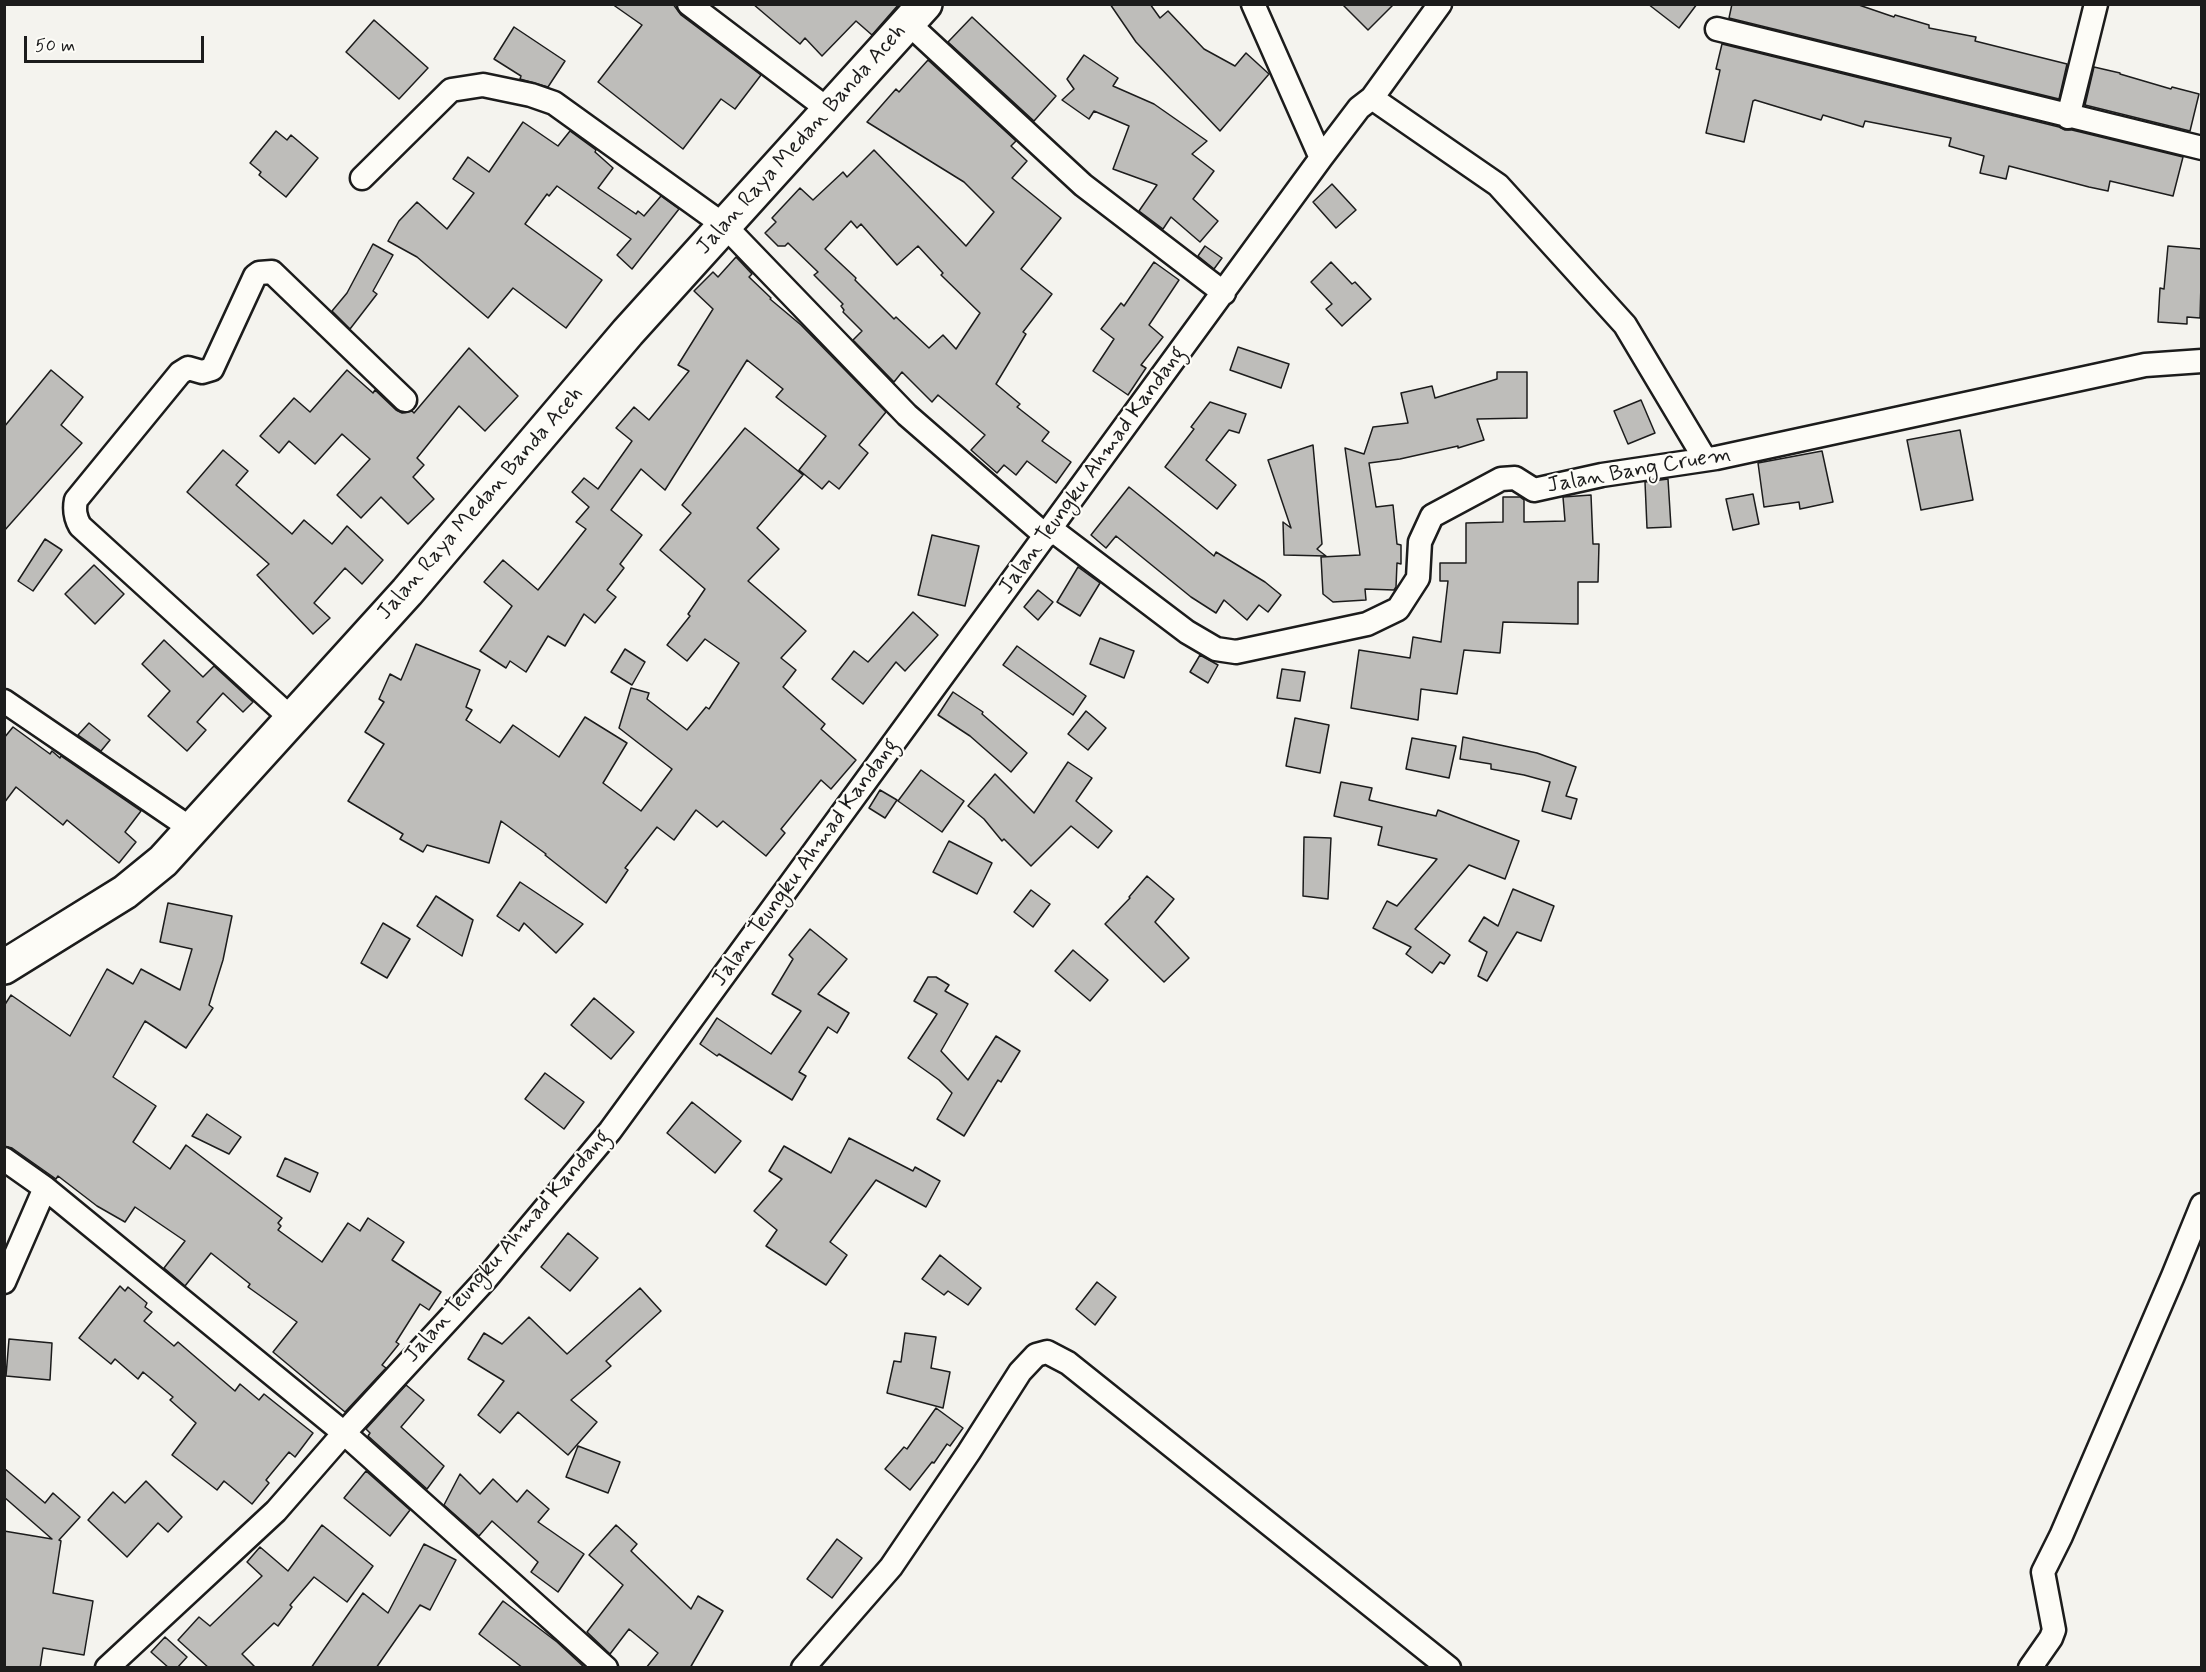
<!DOCTYPE html>
<style>
body{margin:0}
#map{position:relative;width:2206px;height:1672px;overflow:hidden;background:#f4f3ee;font-family:Mynerve,sans-serif}
canvas{display:block}
.frame{position:absolute;inset:0;border:6px solid #1c1c1c;pointer-events:none}
.scale{position:absolute;left:24px;top:36px;width:180px;height:27px;box-sizing:border-box;border:3px solid #1c1c1c;border-top:0;padding-left:8px;font-size:18px;line-height:21px;white-space:nowrap;color:#1c1c1c;-webkit-text-stroke:4px #fdfcf7;paint-order:stroke}
</style>
<div id="map">
<canvas width="2206" height="1672"></canvas>
<div class="frame"></div>
<div class="scale">50 m</div>
</div>
<script>
const ctx = document.querySelector('canvas').getContext('2d');
ctx.lineJoin = 'round';
function paint(path, color) {
  ctx.fillStyle = color;
  ctx.fill(path, 'evenodd');
}
function stroke(path, color, width, dash) {
  ctx.strokeStyle = color;
  ctx.lineWidth = width;
  ctx.lineCap = dash ? 'butt' : 'round';
  ctx.setLineDash(dash || []);
  ctx.stroke(path);
}
function drawText(font, color, halo, rows, align = 'center') {
  ctx.font = font + ' Mynerve,sans-serif';
  ctx.lineWidth = 4.5;
  ctx.setLineDash([]);
  ctx.textBaseline = 'middle';
  ctx.strokeStyle = halo;
  ctx.fillStyle = color;
  for (const [text, x, y, turn = 0] of rows) {
    ctx.save();
    ctx.translate(x, y);
    ctx.rotate((+turn || 0) * Math.PI / 180);
    ctx.textAlign = isNaN(turn) ? turn : align;
    if (halo) ctx.strokeText(text, 0, 0);
    ctx.fillText(text, 0, 0);
    ctx.restore();
  }
}
const building = new Path2D(`
 M 612,4 L 673,4 L 681,15 L 761,75 L 735,109 L 721,99 L 683,149 L 598,82 L 642,25 Z
 M 753,4 L 899,4 L 872,35 L 856,21 L 822,56 L 805,38 L 800,44 Z
 M 1110,4 L 1150,4 L 1160,18 L 1168,11 L 1204,49 L 1235,66 L 1246,53 L 1269,74 L 1220,131 L 1136,42 Z
 M 1342,4 L 1394,4 L 1368,30 Z
 M 1648,4 L 1697,4 L 1679,28 Z
 M 1732,4 L 1856,4 L 1894,17 L 1895,15 L 1929,25 L 1929,28 L 1976,37 L 1975,41 L 2067,64 L 2059,99 L 1729,18 Z
 M 972,17 L 1056,96 L 1034,121 L 948,42 Z
 M 374,20 L 428,68 L 399,99 L 346,52 Z
 M 514,27 L 565,61 L 548,87 L 520,79 L 521,76 L 494,59 Z
 M 1722,44 L 2059,127 L 2065,130 L 2072,130 L 2183,157 L 2173,196 L 2110,181 L 2108,191 L 2089,187 L 2009,166 L 2006,179 L 1980,173 L 1984,156 L 1949,146 L 1951,138 L 1865,121 L 1863,127 L 1823,115 L 1821,120 L 1755,100 L 1753,101 L 1744,142 L 1706,133 L 1720,70 L 1716,69 Z
 M 1084,55 L 1118,78 L 1113,86 L 1154,104 L 1207,141 L 1192,154 L 1214,171 L 1193,199 L 1218,221 L 1200,242 L 1171,217 L 1163,229 L 1139,211 L 1157,185 L 1113,169 L 1129,126 L 1094,111 L 1089,119 L 1062,100 L 1074,89 L 1067,79 Z
 M 928,60 L 1016,141 L 1011,146 L 1027,161 L 1012,178 L 1061,218 L 1021,269 L 1052,294 L 1023,332 L 1026,334 L 996,384 L 1020,404 L 1017,407 L 1049,432 L 1042,441 L 1071,462 L 1056,483 L 1027,461 L 1016,475 L 1004,465 L 997,473 L 971,450 L 985,435 L 938,395 L 932,402 L 902,372 L 894,382 L 853,340 L 862,331 L 843,312 L 844,310 L 841,306 L 843,304 L 814,275 L 818,272 L 788,243 L 785,246 L 778,246 L 765,233 L 776,222 L 772,218 L 800,188 L 813,200 L 843,172 L 847,177 L 874,150 L 966,246 L 994,212 L 964,182 L 867,122 L 896,89 L 899,92 ZM 851,221 L 857,228 L 861,224 L 897,265 L 918,246 L 943,273 L 941,275 L 980,313 L 956,349 L 943,335 L 929,348 L 896,317 L 894,319 L 855,280 L 856,278 L 825,249 Z
 M 2094,67 L 2120,73 L 2120,74 L 2171,89 L 2172,87 L 2199,94 L 2190,131 L 2085,105 Z
 M 523,122 L 558,146 L 570,131 L 596,150 L 595,152 L 613,168 L 598,188 L 636,214 L 638,211 L 644,216 L 661,196 L 679,209 L 632,269 L 617,255 L 631,239 L 557,186 L 549,196 L 547,194 L 525,224 L 602,280 L 566,328 L 513,288 L 488,318 L 417,257 L 388,241 L 399,221 L 417,202 L 447,229 L 474,193 L 453,179 L 468,157 L 489,172 Z
 M 276,131 L 287,140 L 291,135 L 318,158 L 286,197 L 259,175 L 261,172 L 250,163 Z
 M 1332,184 L 1356,210 L 1336,228 L 1313,202 Z
 M 373,244 L 393,255 L 373,291 L 377,294 L 350,329 L 332,311 L 347,293 Z
 M 1205,246 L 1222,258 L 1214,269 L 1198,256 Z
 M 2168,246 L 2202,249 L 2200,318 L 2187,317 L 2187,324 L 2158,322 L 2160,288 L 2164,289 Z
 M 736,257 L 752,274 L 749,277 L 771,298 L 770,299 L 801,325 L 886,412 L 859,445 L 868,453 L 839,489 L 829,481 L 822,489 L 799,470 L 826,436 L 776,397 L 783,389 L 747,360 L 665,490 L 641,469 L 611,510 L 642,535 L 620,564 L 624,568 L 607,590 L 616,597 L 595,623 L 584,614 L 565,646 L 548,636 L 526,672 L 510,661 L 506,668 L 480,651 L 512,606 L 484,582 L 503,560 L 538,590 L 586,529 L 576,522 L 589,507 L 572,492 L 584,478 L 598,489 L 632,441 L 616,428 L 634,407 L 649,420 L 689,371 L 678,365 L 713,309 L 694,291 L 713,272 L 718,277 Z
 M 1154,262 L 1179,280 L 1149,325 L 1163,337 L 1141,365 L 1146,368 L 1128,395 L 1093,371 L 1114,339 L 1101,329 L 1121,303 L 1124,306 Z
 M 1331,262 L 1352,284 L 1355,282 L 1371,299 L 1342,326 L 1326,309 L 1332,304 L 1311,282 Z
 M 1238,347 L 1289,364 L 1281,388 L 1230,370 Z
 M 469,348 L 518,396 L 485,431 L 459,406 L 417,458 L 424,465 L 413,477 L 434,499 L 408,524 L 381,497 L 361,518 L 337,495 L 370,459 L 342,434 L 315,464 L 289,441 L 279,453 L 260,436 L 294,398 L 310,412 L 347,370 L 373,393 L 375,390 L 396,410 L 402,413 L 412,411 L 414,413 Z
 M 51,370 L 83,397 L 61,425 L 82,443 L 4,531 L 4,427 Z
 M 1497,372 L 1527,372 L 1527,418 L 1477,419 L 1484,440 L 1458,448 L 1458,446 L 1400,459 L 1369,463 L 1376,507 L 1393,505 L 1397,544 L 1401,545 L 1401,564 L 1397,563 L 1396,587 L 1394,590 L 1365,589 L 1366,600 L 1333,602 L 1323,594 L 1321,557 L 1360,555 L 1345,448 L 1364,454 L 1373,427 L 1408,423 L 1401,393 L 1432,386 L 1435,398 L 1497,379 Z
 M 1641,400 L 1655,433 L 1628,444 L 1614,411 Z
 M 1210,402 L 1246,414 L 1239,433 L 1229,430 L 1206,460 L 1236,485 L 1217,509 L 1165,467 L 1194,429 L 1191,427 Z
 M 745,428 L 803,475 L 757,528 L 779,549 L 748,581 L 806,631 L 781,658 L 796,670 L 783,687 L 825,724 L 821,729 L 856,760 L 831,789 L 821,780 L 781,829 L 785,833 L 766,856 L 723,821 L 717,827 L 696,810 L 674,840 L 657,827 L 625,868 L 628,870 L 606,903 L 545,855 L 546,854 L 501,821 L 489,863 L 427,845 L 423,852 L 400,839 L 403,834 L 348,801 L 384,744 L 365,732 L 384,702 L 379,699 L 390,674 L 401,680 L 416,644 L 480,670 L 466,707 L 472,710 L 466,720 L 500,743 L 513,725 L 559,757 L 585,717 L 627,743 L 603,783 L 641,811 L 672,769 L 619,728 L 631,688 L 649,693 L 647,699 L 687,730 L 706,707 L 709,709 L 739,663 L 705,639 L 687,661 L 667,645 L 690,616 L 688,614 L 705,589 L 660,550 L 691,513 L 682,505 Z
 M 1960,430 L 1973,500 L 1921,510 L 1907,440 Z
 M 1313,445 L 1322,544 L 1317,549 L 1326,556 L 1284,555 L 1283,522 L 1291,528 L 1268,460 Z
 M 223,450 L 248,471 L 236,485 L 292,534 L 304,520 L 332,544 L 347,526 L 383,560 L 362,584 L 345,568 L 314,603 L 330,618 L 313,634 L 257,575 L 269,564 L 187,492 Z
 M 1822,451 L 1833,502 L 1800,509 L 1799,502 L 1764,507 L 1758,463 Z
 M 1668,479 L 1671,527 L 1647,528 L 1645,482 Z
 M 1129,487 L 1214,556 L 1216,552 L 1265,582 L 1281,595 L 1268,612 L 1259,605 L 1247,620 L 1224,600 L 1216,613 L 1191,597 L 1116,536 L 1106,548 L 1091,535 Z
 M 1753,494 L 1759,524 L 1733,530 L 1726,499 Z
 M 1591,495 L 1593,544 L 1599,544 L 1598,582 L 1578,582 L 1578,624 L 1503,622 L 1500,653 L 1464,650 L 1457,694 L 1421,689 L 1418,720 L 1351,708 L 1359,650 L 1410,658 L 1413,637 L 1441,642 L 1448,581 L 1440,581 L 1440,563 L 1466,563 L 1466,523 L 1503,522 L 1503,497 L 1520,497 L 1524,500 L 1524,522 L 1565,521 L 1563,497 Z
 M 932,535 L 979,546 L 965,606 L 918,595 Z
 M 45,539 L 62,550 L 33,591 L 18,581 Z
 M 94,565 L 124,594 L 95,624 L 65,594 Z
 M 1078,567 L 1100,583 L 1080,616 L 1057,602 Z
 M 1038,590 L 1053,602 L 1038,620 L 1024,607 Z
 M 913,612 L 938,635 L 905,671 L 896,662 L 863,704 L 832,679 L 854,651 L 868,662 Z
 M 1100,638 L 1134,651 L 1124,678 L 1090,664 Z
 M 164,640 L 203,677 L 214,666 L 253,702 L 243,712 L 223,693 L 197,722 L 206,730 L 187,751 L 148,716 L 170,691 L 142,664 Z
 M 1017,646 L 1086,696 L 1073,715 L 1003,665 Z
 M 625,649 L 645,662 L 632,685 L 611,672 Z
 M 1200,655 L 1218,665 L 1208,683 L 1190,672 Z
 M 1282,669 L 1305,672 L 1300,701 L 1277,698 Z
 M 953,692 L 983,712 L 982,714 L 1027,753 L 1011,772 L 970,736 L 938,715 Z
 M 1086,711 L 1106,728 L 1088,750 L 1068,734 Z
 M 1295,718 L 1329,725 L 1320,773 L 1286,766 Z
 M 89,723 L 110,740 L 101,751 L 78,735 Z
 M 13,727 L 50,754 L 52,751 L 60,758 L 61,756 L 141,811 L 125,832 L 136,842 L 119,863 L 67,820 L 63,825 L 16,787 L 4,803 L 4,738 Z
 M 1463,737 L 1537,753 L 1576,767 L 1566,796 L 1577,799 L 1571,819 L 1542,811 L 1550,782 L 1524,775 L 1491,769 L 1491,764 L 1460,759 Z
 M 1412,738 L 1456,746 L 1449,778 L 1406,769 Z
 M 1068,762 L 1092,778 L 1076,801 L 1112,831 L 1098,848 L 1071,826 L 1031,866 L 1004,839 L 1002,841 L 984,819 L 968,806 L 995,774 L 1034,813 Z
 M 921,770 L 964,801 L 942,832 L 898,801 Z
 M 1341,782 L 1372,788 L 1369,800 L 1436,816 L 1438,810 L 1519,841 L 1505,879 L 1469,865 L 1415,929 L 1450,955 L 1444,964 L 1440,962 L 1432,973 L 1406,954 L 1411,947 L 1373,928 L 1387,901 L 1397,906 L 1437,859 L 1378,845 L 1382,827 L 1334,816 Z
 M 880,790 L 897,800 L 885,818 L 869,808 Z
 M 1304,837 L 1331,838 L 1328,899 L 1303,896 Z
 M 949,841 L 992,863 L 977,894 L 933,872 Z
 M 1147,876 L 1174,899 L 1155,922 L 1189,958 L 1164,982 L 1105,924 L 1130,898 L 1129,897 Z
 M 520,882 L 583,924 L 556,953 L 524,923 L 519,931 L 497,916 Z
 M 1513,889 L 1554,906 L 1541,941 L 1517,932 L 1487,981 L 1478,976 L 1487,952 L 1469,941 L 1484,917 L 1498,926 Z
 M 1031,890 L 1050,904 L 1033,927 L 1014,912 Z
 M 436,896 L 473,920 L 462,956 L 417,926 Z
 M 168,903 L 232,916 L 223,960 L 209,1005 L 213,1008 L 186,1048 L 145,1021 L 113,1077 L 156,1106 L 133,1142 L 170,1169 L 186,1145 L 282,1218 L 278,1223 L 281,1226 L 278,1230 L 322,1262 L 348,1223 L 360,1231 L 368,1218 L 404,1242 L 392,1260 L 441,1292 L 429,1310 L 420,1304 L 396,1342 L 399,1344 L 382,1365 L 386,1368 L 345,1412 L 273,1352 L 297,1322 L 248,1287 L 250,1284 L 211,1253 L 185,1286 L 164,1268 L 185,1241 L 135,1207 L 125,1222 L 97,1206 L 58,1176 L 56,1179 L 12,1148 L 4,1146 L 4,1006 L 11,995 L 70,1036 L 107,969 L 133,984 L 141,969 L 180,990 L 192,949 L 160,942 Z
 M 383,923 L 410,939 L 387,978 L 361,963 Z
 M 810,929 L 847,959 L 818,994 L 849,1013 L 837,1033 L 828,1027 L 799,1072 L 806,1076 L 792,1100 L 719,1054 L 717,1056 L 700,1044 L 717,1018 L 771,1054 L 801,1011 L 772,994 L 793,959 L 789,955 Z
 M 1073,950 L 1108,980 L 1090,1001 L 1055,971 Z
 M 928,977 L 936,977 L 949,985 L 945,991 L 968,1004 L 941,1051 L 968,1080 L 996,1036 L 1020,1051 L 1001,1082 L 998,1080 L 964,1136 L 937,1119 L 952,1093 L 939,1080 L 908,1058 L 937,1014 L 914,1001 Z
 M 594,998 L 634,1032 L 611,1059 L 571,1025 Z
 M 545,1073 L 584,1102 L 564,1129 L 525,1099 Z
 M 692,1102 L 741,1141 L 715,1173 L 667,1133 Z
 M 207,1114 L 241,1137 L 229,1154 L 192,1136 Z
 M 849,1138 L 913,1171 L 915,1167 L 940,1181 L 926,1207 L 876,1180 L 830,1242 L 847,1255 L 826,1285 L 766,1246 L 777,1230 L 754,1211 L 782,1179 L 769,1171 L 784,1146 L 831,1173 Z
 M 285,1158 L 318,1173 L 310,1192 L 277,1176 Z
 M 568,1233 L 598,1258 L 570,1291 L 541,1267 Z
 M 940,1255 L 981,1288 L 968,1305 L 948,1291 L 944,1295 L 922,1279 Z
 M 1097,1282 L 1116,1297 L 1095,1325 L 1076,1309 Z
 M 120,1286 L 125,1291 L 128,1287 L 147,1303 L 145,1307 L 152,1312 L 144,1321 L 174,1346 L 178,1342 L 235,1391 L 240,1384 L 259,1400 L 264,1394 L 313,1433 L 295,1457 L 289,1452 L 266,1480 L 269,1483 L 252,1504 L 224,1481 L 217,1490 L 172,1455 L 196,1423 L 170,1400 L 173,1397 L 143,1372 L 138,1379 L 115,1359 L 111,1364 L 79,1338 Z
 M 640,1288 L 661,1311 L 606,1361 L 611,1366 L 571,1400 L 597,1422 L 568,1455 L 518,1412 L 500,1433 L 478,1415 L 504,1381 L 468,1359 L 484,1333 L 502,1344 L 529,1317 L 567,1354 Z
 M 905,1333 L 936,1337 L 931,1368 L 950,1372 L 943,1408 L 887,1393 L 894,1361 L 901,1362 Z
 M 9,1339 L 52,1343 L 50,1380 L 6,1376 Z
 M 406,1385 L 424,1400 L 401,1427 L 444,1466 L 427,1489 L 368,1436 L 370,1433 L 366,1429 Z
 M 936,1408 L 963,1428 L 950,1446 L 947,1444 L 934,1463 L 932,1462 L 910,1490 L 885,1469 L 904,1447 L 907,1449 Z
 M 578,1446 L 620,1462 L 608,1493 L 566,1477 Z
 M 4,1468 L 45,1503 L 53,1493 L 80,1517 L 59,1540 L 61,1541 L 53,1593 L 93,1601 L 84,1655 L 43,1648 L 40,1668 L 4,1668 L 4,1531 L 52,1539 L 4,1497 Z
 M 366,1471 L 410,1510 L 390,1536 L 344,1498 Z
 M 460,1474 L 480,1494 L 493,1479 L 517,1502 L 527,1490 L 549,1509 L 538,1522 L 584,1554 L 558,1592 L 531,1572 L 538,1562 L 492,1521 L 479,1536 L 444,1505 Z
 M 146,1481 L 182,1517 L 168,1532 L 158,1523 L 127,1557 L 88,1520 L 113,1492 L 125,1503 Z
 M 322,1525 L 373,1566 L 347,1602 L 314,1577 L 290,1605 L 292,1607 L 278,1626 L 274,1623 L 242,1654 L 256,1668 L 209,1668 L 178,1640 L 199,1617 L 210,1626 L 262,1576 L 247,1562 L 260,1547 L 288,1571 Z
 M 616,1525 L 637,1544 L 631,1551 L 691,1609 L 698,1596 L 723,1611 L 690,1668 L 646,1668 L 658,1653 L 629,1629 L 610,1654 L 587,1632 L 623,1585 L 589,1555 Z
 M 837,1539 L 862,1558 L 832,1598 L 807,1579 Z
 M 424,1544 L 456,1560 L 430,1610 L 420,1605 L 376,1668 L 311,1668 L 363,1593 L 388,1613 Z
 M 503,1601 L 557,1642 L 585,1668 L 523,1668 L 479,1634 Z
 M 165,1637 L 187,1657 L 177,1668 L 169,1668 L 151,1652 Z`);
const street = new Path2D(`
 M 689,4 L 830,111
 M 1253,4 L 1321,158
 M 908,23 L 1083,185 L 1224,293
 M 1717,29 L 2202,148
 M 1372,98 L 1498,185 L 1625,325 L 1705,459
 M 2068,117 L 2096,4
 M 362,178 L 451,90 L 483,85 L 531,95 L 554,103 L 725,226 L 907,415 L 1046,536
 M 1051,529 L 1187,632 L 1216,649 L 1236,652 L 1367,624 L 1398,609 L 1418,578 L 1420,542 L 1432,516 L 1501,479 L 1515,478 L 1534,490 L 1602,475 L 1716,458 L 2145,365 L 2202,361
 M 4,701 L 193,830
 M 292,719 L 80,526 C 75,517 74,510 76,500 L 180,373 L 188,368 L 202,372 L 212,369 L 255,276 L 259,273 L 272,272 L 405,400
 M 4,1159 L 45,1188 L 344,1433 L 606,1668
 M 4,1282 L 45,1188
 M 107,1668 L 276,1511 L 344,1433 L 486,1279 L 610,1131 L 1321,158 L 1359,108 L 1372,98 L 1440,4
 M 803,1668 L 891,1567 L 969,1452 L 1020,1372 L 1036,1355 L 1047,1352 L 1068,1363 L 1449,1668
 M 2030,1668 L 2051,1638 L 2054,1630 L 2043,1572 L 2061,1536 L 2173,1276 L 2202,1205`);
const highway = new Path2D(`
 M 4,967 L 125,892 L 163,861 L 407,592 L 628,332 L 925,4`);
const streetNames = [
 ["Jalan Raya Medan Banda Aceh",802,140,-48],
 ["Jalan Teungku Ahmad Kandang",1093,471,-54],
 ["Jalan Bang Cruem",1639,471,-10],
 ["Jalan Raya Medan Banda Aceh",481,504,-49],
 ["Jalan Teungku Ahmad Kandang",806,863,-54],
 ["Jalan Teungku Ahmad Kandang",508,1247,-49]
];
paint(building, '#bebdba');
stroke(building, '#1c1c1c', 1.5);
stroke(street, '#1c1c1c', 27);
stroke(highway, '#1c1c1c', 38);
stroke(street, '#fdfcf7', 22);
stroke(highway, '#fdfcf7', 33);
drawText('22px', '#1c1c1c', '#fdfcf7', streetNames);
</script>
